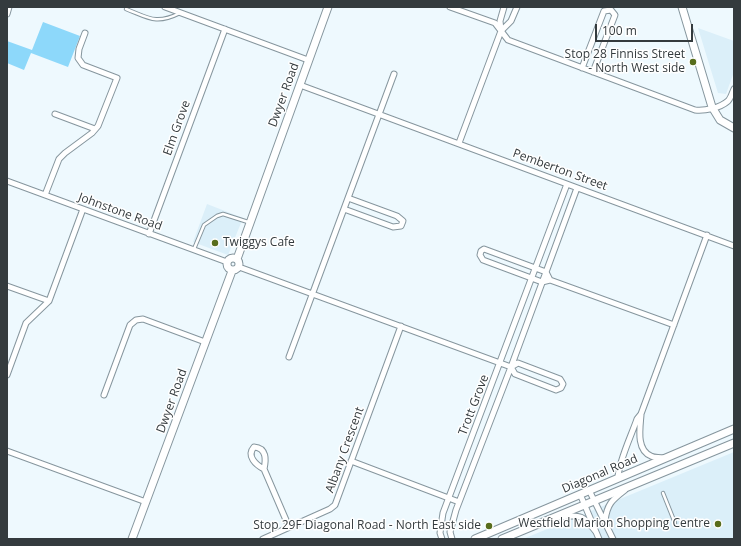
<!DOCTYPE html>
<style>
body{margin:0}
#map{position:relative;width:741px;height:546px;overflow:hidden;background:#eef9fe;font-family:"Open Sans",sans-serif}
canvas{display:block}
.frame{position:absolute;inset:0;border:8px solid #343b3e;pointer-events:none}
.scale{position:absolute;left:595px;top:24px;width:98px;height:18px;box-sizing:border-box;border:2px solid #343b3e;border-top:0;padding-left:5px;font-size:12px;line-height:14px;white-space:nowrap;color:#343b3e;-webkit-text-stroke:3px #fff;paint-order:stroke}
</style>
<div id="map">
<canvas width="741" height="546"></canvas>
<div class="frame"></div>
<div class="scale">100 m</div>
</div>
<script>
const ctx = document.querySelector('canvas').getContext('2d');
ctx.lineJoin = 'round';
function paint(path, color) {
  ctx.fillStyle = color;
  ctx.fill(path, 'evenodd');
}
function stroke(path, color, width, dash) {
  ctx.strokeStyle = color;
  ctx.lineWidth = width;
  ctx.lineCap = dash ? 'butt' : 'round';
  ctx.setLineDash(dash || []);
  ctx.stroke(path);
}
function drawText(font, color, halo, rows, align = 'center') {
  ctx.font = font + ' "Open Sans",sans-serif';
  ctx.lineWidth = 3;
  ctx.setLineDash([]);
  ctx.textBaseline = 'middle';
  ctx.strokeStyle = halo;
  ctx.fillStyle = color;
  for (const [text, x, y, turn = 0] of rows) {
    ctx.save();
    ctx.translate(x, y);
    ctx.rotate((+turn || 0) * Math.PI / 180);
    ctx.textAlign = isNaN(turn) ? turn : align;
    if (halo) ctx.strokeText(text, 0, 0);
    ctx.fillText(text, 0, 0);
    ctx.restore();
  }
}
const built = new Path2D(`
 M 698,28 L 734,41 L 734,72 L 726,94 L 718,93 Z
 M 207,204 L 243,218 L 228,255 L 193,242 Z
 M 734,452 L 734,539 L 523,539 Z`);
const green = new Path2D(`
 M 43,22 L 80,36 L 68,67 L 31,53 L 24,70 L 7,63 L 7,41 L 32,50 Z`);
const lane = new Path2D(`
 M 126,9 C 149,18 156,25 180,13
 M 194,249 L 204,225 L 217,216 L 223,214 L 248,222
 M 663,493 L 675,523`);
const street = new Path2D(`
 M 165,7 L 308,60
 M 450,7 L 495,23 L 508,40 L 695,110 C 705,111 720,108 728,101 C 731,98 732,93 734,89
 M 7,14 L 9,7
 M 501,30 L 500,21 L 504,7
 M 582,68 L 604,11 L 611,10 L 615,15 L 593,72
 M 300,85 L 734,246
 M 55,114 L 95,129
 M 459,143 L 501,31 L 511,21 L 517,7
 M 7,181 L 227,262
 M 45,195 L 59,159 L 65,153 L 92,133 L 98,126 L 117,78 L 83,65 L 78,58 L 79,49 L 85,33
 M 344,209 L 393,227 L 401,226 L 403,221 L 397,216 L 348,198
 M 149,234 L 225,29
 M 484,249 L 546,272 L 550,280 L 542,282 L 483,260 L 480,255 L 481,251 Z
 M 239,267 L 511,367
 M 550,280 L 674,325
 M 7,286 L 49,301
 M 289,357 L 394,74
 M 518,363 L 560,379 L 563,384 L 561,388 L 556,390 L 515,374 L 511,367 Z
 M 7,375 L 26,323 L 49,301 L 83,209
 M 104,395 L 130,325 L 136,320 L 143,319 L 205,342
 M 641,415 C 640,428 636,450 651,456 C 654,458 659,457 663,458
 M 254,447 C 267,448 266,460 264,469 C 256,465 246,456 254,447 Z
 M 7,451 L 146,502
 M 351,461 L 459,502
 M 264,469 L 289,527
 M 618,478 C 618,463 632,434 637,419 L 641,414 L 707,235
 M 589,490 L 613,539
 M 580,494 L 599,539
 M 560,517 C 581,514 584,516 596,532
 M 605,521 C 607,504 612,500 625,490
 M 263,539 L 330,509 L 335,505 L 401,326
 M 442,539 L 440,533 L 443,513 L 567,184
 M 452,539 L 450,532 L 456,510 L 511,367 L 577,188`);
const secondary = new Path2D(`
 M 682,7 L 712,107 L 720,120 L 734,128
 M227 264a6 6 0 1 1 12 0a6 6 0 1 1-12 0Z
 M 237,259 L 328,7
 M 132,539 L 232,271
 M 475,539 L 734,429
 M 502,539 L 734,443`);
const markers = [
 [693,62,4,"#586d1c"],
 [215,243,4,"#586d1c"],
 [718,524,4,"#586d1c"],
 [489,526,4,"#586d1c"]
];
const poiNames = [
 ["Stop 28 Finniss Street",685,55],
 ["- North West side",685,69],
 ["Twiggys Cafe",223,243,"left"],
 ["Westfield Marion Shopping Centre",710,524],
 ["Stop 29F Diagonal Road - North East side",481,526]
];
const streetNames = [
 ["Dwyer Road",284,95,-70],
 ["Elm Grove",177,128,-70],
 ["Pemberton Street",560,170,20],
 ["Johnstone Road",120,212,20],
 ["Dwyer Road",172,401,-70],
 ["Trott Grove",474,405,-69],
 ["Albany Crescent",345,450,-70],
 ["Diagonal Road",600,474,-23]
];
paint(built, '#dbeff9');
paint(green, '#8dd8fa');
stroke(lane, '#86969e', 4.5);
stroke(street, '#86969e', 7);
stroke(secondary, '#86969e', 9);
stroke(lane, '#fff', 2.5);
stroke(street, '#fff', 5);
stroke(secondary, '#fff', 7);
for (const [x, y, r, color] of markers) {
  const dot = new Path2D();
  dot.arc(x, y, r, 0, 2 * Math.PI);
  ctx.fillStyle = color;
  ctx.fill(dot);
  stroke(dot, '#fff', 1.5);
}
drawText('12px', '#343b3e', '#fff', poiNames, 'right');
drawText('12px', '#343b3e', '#fff', streetNames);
</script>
